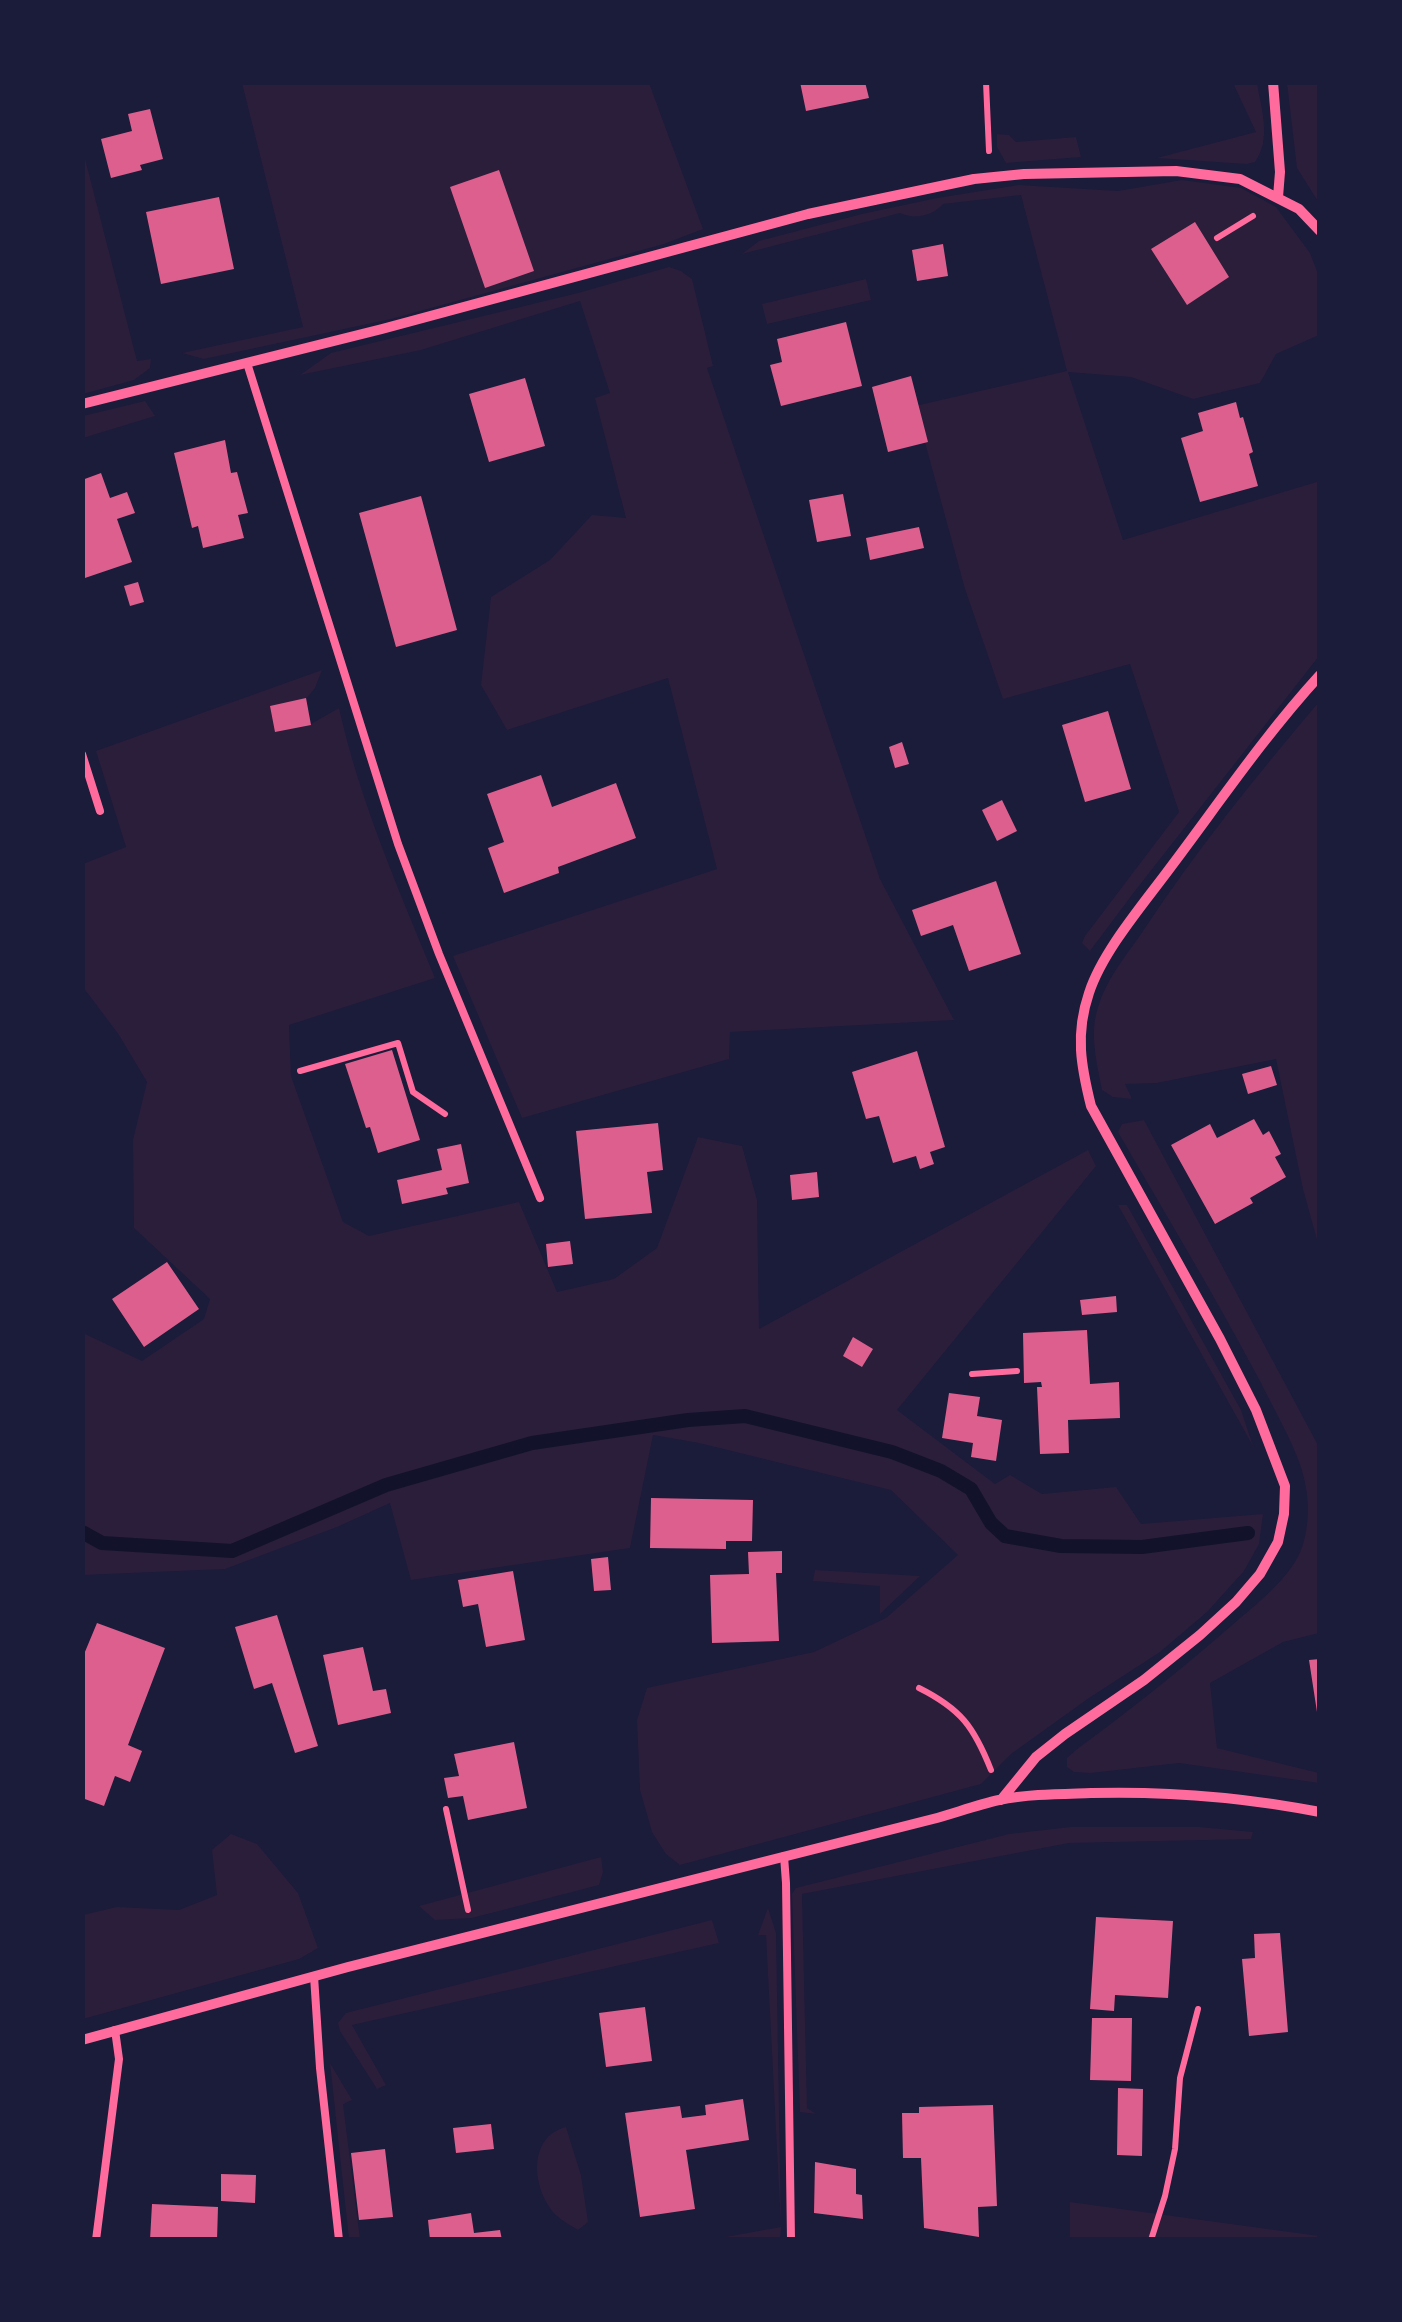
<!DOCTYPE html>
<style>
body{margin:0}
#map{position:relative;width:1402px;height:2322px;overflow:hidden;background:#1b1b3a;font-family:Inter,sans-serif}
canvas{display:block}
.frame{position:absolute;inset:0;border:85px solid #1b1b3a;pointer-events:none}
</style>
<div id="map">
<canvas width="1402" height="2322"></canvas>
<div class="frame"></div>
</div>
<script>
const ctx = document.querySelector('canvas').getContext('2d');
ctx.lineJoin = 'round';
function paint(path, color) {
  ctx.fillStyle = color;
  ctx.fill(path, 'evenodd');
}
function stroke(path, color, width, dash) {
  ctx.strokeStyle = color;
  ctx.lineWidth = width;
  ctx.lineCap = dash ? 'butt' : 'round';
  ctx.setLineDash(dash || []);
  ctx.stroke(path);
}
const green = new Path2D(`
 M 242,83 L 649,83 L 703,229 L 664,244 L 391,319 L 204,359 L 182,353 L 303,327 Z
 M 1233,83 L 1257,83 C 1261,108 1272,139 1255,162 L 1246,164 L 1157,158 L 1256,132 Z
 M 1287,83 L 1319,83 L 1319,203 L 1297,168 Z
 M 997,134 L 1009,135 L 1016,142 L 1076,137 L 1081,157 L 1006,163 L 997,147 Z
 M 82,147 L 137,361 L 151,359 L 150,368 L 134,380 L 83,394 Z
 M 1182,180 L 1241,188 L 1276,207 L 1310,253 L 1319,276 L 1319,335 L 1276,354 L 1260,383 L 1193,399 L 1131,377 L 1068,372 L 1123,540 L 1320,481 L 1319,656 L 1135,891 L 1090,951 L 1082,943 L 1085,936 L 1179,812 L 1130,664 L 1003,699 L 965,589 L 915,406 L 1067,371 L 1021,195 L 943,204 C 933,216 914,220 900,213 L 742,254 L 759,241 L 862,214 L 937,198 L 1019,185 L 1118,191 Z
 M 669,267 L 681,271 L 692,279 L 713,366 L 707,368 L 880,879 L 954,1020 L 730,1032 L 729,1059 L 522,1118 L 453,956 L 717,869 L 668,678 L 507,730 L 481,685 L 491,597 L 550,560 L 592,515 L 626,518 L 595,398 L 610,393 L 580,301 L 421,350 L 300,375 L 331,353 L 578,293 Z
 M 866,279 L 871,300 L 767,324 L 762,304 Z
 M 145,401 L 155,416 L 83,438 L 83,416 Z
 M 322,670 L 315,688 L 306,699 L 311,724 L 339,708 C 360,802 399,890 435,978 L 289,1025 L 291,1076 L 343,1222 L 369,1236 L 519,1202 L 557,1292 L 614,1279 L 657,1248 L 698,1137 L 742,1146 L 757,1200 L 759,1329 L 1088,1150 L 1096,1166 L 897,1410 L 995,1484 L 1010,1475 L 1042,1494 L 1116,1487 L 1141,1524 L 1263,1514 L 1259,1544 L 1244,1571 L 1207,1612 L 1160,1652 L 1089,1698 L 1011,1754 L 981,1784 L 680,1865 L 666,1854 L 652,1832 L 640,1790 L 637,1720 L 647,1688 L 814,1652 L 886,1618 L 958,1555 L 891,1490 L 699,1443 L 653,1435 L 630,1548 L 411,1580 L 390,1503 L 337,1527 L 225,1569 L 83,1575 L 83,1333 L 142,1361 L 204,1319 L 210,1299 L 134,1228 L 133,1140 L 147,1082 L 119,1035 L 83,987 L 83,864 L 126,847 L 96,751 Z
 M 1319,702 L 1319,1247 L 1303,1189 L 1276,1059 L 1157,1083 L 1125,1084 L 1132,1099 L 1113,1097 L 1102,1090 C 1097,1063 1089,1034 1098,1007 C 1106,980 1125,957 1141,934 C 1195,852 1256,776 1319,702 Z
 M 1144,1120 L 1319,1447 L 1319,1633 L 1283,1642 L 1210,1683 L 1217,1748 L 1319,1773 L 1319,1783 L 1179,1763 L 1091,1773 L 1074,1772 L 1067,1767 L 1067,1758 L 1076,1750 C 1130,1710 1181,1670 1231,1626 C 1253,1607 1279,1587 1295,1562 C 1308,1542 1310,1510 1306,1488 C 1301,1454 1276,1414 1261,1383 C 1216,1298 1166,1215 1118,1132 L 1122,1124 Z
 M 1118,1205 L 1127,1205 L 1241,1410 L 1253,1446 Z
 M 815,1570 L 920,1576 L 880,1614 L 880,1586 L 813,1581 Z
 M 1071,1827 L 1199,1827 L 1253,1832 L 1251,1839 L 1069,1843 L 802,1894 L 807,2108 L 816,2114 L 800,2112 L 792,1894 L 796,1888 L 1009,1834 Z
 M 231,1834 L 257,1844 L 298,1893 L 318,1948 L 299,1959 L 83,2019 L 83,1915 L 117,1907 L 179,1910 L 217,1895 L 212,1850 Z
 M 601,1857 L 603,1872 L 599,1885 L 472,1918 L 435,1920 L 419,1906 Z
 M 768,1908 L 776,1933 L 781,2228 L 780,2239 L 714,2239 L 781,2227 L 766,1935 L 758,1935 Z
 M 712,1920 L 719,1943 L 352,2025 L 386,2085 L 377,2089 L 340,2031 L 338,2023 L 346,2013 Z
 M 330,2063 L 352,2100 L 343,2104 L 360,2239 L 349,2239 Z
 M 566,2127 L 581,2175 L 588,2222 L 578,2230 C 571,2226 563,2221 557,2216 C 532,2192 526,2137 566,2127 Z
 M 1070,2202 L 1319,2236 L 1319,2239 L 1070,2239 Z`);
const stream = new Path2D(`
 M 82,1532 L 102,1543 L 232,1551 L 386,1485 L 532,1443 L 688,1420 L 745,1416 L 892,1452 L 941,1471 L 971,1489 L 991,1523 L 1005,1536 L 1061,1546 L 1142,1547 L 1248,1533`);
const building = new Path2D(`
 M 800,82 L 865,82 L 869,98 L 806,111 Z
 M 150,109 L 163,159 L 140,165 L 142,170 L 111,178 L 101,139 L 132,131 L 128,114 Z
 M 499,170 L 534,271 L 485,288 L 450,187 Z
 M 219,197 L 234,269 L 161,284 L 146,212 Z
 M 1195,222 L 1229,277 L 1187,305 L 1151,249 Z
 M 943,244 L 948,276 L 917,281 L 912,250 Z
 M 846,322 L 862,386 L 781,406 L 770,365 L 782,362 L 777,339 Z
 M 911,376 L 928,442 L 888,452 L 872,387 Z
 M 525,378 L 545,446 L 489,462 L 469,394 Z
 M 1236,402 L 1240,418 L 1243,417 L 1253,452 L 1249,454 L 1258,486 L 1200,502 L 1181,438 L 1203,431 L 1198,413 Z
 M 225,440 L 231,473 L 237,472 L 248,513 L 238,515 L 244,538 L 203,548 L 198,526 L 192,528 L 174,453 Z
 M 101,473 L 110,498 L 127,492 L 135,513 L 117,519 L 132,562 L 82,579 L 82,480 Z
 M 843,494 L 851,536 L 817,542 L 809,500 Z
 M 421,496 L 457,630 L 396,647 L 359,513 Z
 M 919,527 L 924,548 L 870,560 L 866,538 Z
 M 138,582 L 144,602 L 130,606 L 124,586 Z
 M 306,698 L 311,725 L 275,732 L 270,706 Z
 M 1108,711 L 1131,789 L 1085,802 L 1062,725 Z
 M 902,742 L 909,764 L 895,768 L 889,747 Z
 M 541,775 L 552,807 L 616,783 L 636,838 L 558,867 L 559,873 L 504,893 L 488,848 L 504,842 L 487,794 Z
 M 1002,800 L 1017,831 L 997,841 L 982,810 Z
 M 996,881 L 1021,954 L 969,971 L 953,925 L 921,936 L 912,910 Z
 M 392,1050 L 420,1140 L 378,1153 L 370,1127 L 366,1128 L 345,1064 Z
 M 917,1051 L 945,1147 L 930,1152 L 934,1164 L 920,1169 L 916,1156 L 893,1163 L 879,1116 L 866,1119 L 852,1072 Z
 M 1271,1066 L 1277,1085 L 1248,1094 L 1242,1074 Z
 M 1254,1119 L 1263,1135 L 1269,1131 L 1281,1154 L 1275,1157 L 1286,1177 L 1250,1198 L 1253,1203 L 1215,1224 L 1171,1145 L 1210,1124 L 1217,1138 Z
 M 658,1123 L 663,1170 L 647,1172 L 652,1213 L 585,1219 L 576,1131 Z
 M 461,1144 L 469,1183 L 446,1188 L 448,1194 L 402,1204 L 397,1180 L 442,1170 L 437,1149 Z
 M 817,1172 L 819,1197 L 792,1200 L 790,1175 Z
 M 570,1241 L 573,1264 L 548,1267 L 546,1244 Z
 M 167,1262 L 199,1309 L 144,1347 L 112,1299 Z
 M 1116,1296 L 1117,1312 L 1082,1315 L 1080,1300 Z
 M 1087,1330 L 1090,1384 L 1119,1382 L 1120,1418 L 1068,1420 L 1069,1453 L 1040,1454 L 1037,1387 L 1042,1387 L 1041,1382 L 1024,1383 L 1023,1333 Z
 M 853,1337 L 873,1349 L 862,1367 L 843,1356 Z
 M 949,1393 L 980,1397 L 977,1416 L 1002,1420 L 996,1461 L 971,1457 L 973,1443 L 942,1438 Z
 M 651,1498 L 753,1500 L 752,1541 L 726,1541 L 726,1549 L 650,1548 Z
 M 782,1551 L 782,1573 L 776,1573 L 779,1641 L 712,1643 L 710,1575 L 749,1574 L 748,1552 Z
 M 608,1557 L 611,1590 L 594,1591 L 591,1559 Z
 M 513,1571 L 525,1640 L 486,1647 L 478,1604 L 463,1607 L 458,1580 Z
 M 277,1615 L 318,1746 L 295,1753 L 272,1683 L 254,1689 L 235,1627 Z
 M 97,1623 L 165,1648 L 128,1745 L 142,1751 L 130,1782 L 115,1776 L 104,1806 L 82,1798 L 82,1659 Z
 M 363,1647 L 373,1691 L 386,1689 L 391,1713 L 338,1725 L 323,1655 Z
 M 1320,1659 L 1320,1712 L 1317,1712 L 1309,1660 Z
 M 514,1742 L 527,1808 L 468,1820 L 463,1796 L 448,1798 L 444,1778 L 459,1776 L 454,1754 Z
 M 1096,1917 L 1173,1921 L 1168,1998 L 1115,1995 L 1114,2011 L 1090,2009 Z
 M 1280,1933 L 1288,2032 L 1249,2036 L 1242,1959 L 1255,1958 L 1254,1934 Z
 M 645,2007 L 652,2061 L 606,2067 L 599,2013 Z
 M 1092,2018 L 1132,2018 L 1131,2081 L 1090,2080 Z
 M 1118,2088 L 1143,2089 L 1142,2156 L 1117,2155 Z
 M 743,2099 L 749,2140 L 686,2150 L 695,2209 L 640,2217 L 625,2113 L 680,2106 L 682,2118 L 706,2115 L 705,2105 Z
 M 993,2105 L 997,2206 L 978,2207 L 979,2237 L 924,2228 L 921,2158 L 903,2158 L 902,2113 L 919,2113 L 919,2107 Z
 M 491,2124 L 494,2149 L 456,2153 L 453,2128 Z
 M 385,2149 L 393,2217 L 359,2220 L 351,2153 Z
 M 815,2162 L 856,2169 L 856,2194 L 862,2195 L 863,2219 L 814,2213 Z
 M 221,2174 L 256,2175 L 255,2203 L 221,2201 Z
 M 152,2204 L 218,2207 L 217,2240 L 150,2240 Z
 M 471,2213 L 474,2233 L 500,2230 L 502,2240 L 430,2240 L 428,2220 Z`);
const path = new Path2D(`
 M 986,82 L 989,151
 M 1217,238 L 1253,216
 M 300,1071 L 398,1043 L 413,1092 L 445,1114
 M 972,1374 L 1017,1371
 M 919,1688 C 961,1709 974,1727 991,1770
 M 446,1809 L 468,1910
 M 1151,2240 L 1165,2196 L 1175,2149 L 1180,2078 L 1198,2009`);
const service = new Path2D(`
 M 247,363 L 398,844 L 439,954 L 540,1198
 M 82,754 L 100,811
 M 784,1856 L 786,1883 L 791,2240
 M 314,1976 L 320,2068 L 339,2240
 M 96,2240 L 119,2059 L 115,2030`);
const minor = new Path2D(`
 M 1273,82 L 1280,172 L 1278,197
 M 82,404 L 382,329 L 808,214 L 974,179 L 1024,174 L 1176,171 L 1240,179 L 1299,209 L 1320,231
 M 1001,1800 L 1036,1757 L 1065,1734 L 1144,1680 L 1200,1635 L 1236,1602 L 1260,1574 L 1278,1542 L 1284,1514 L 1285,1486 L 1256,1410 L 1220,1339 L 1091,1106 C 1081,1066 1075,1034 1089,993 C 1103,950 1146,901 1173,864 C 1221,800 1266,734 1320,675
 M 82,2040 L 348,1967 L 933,1819 C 955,1813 977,1805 999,1800 C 1029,1794 1061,1794 1091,1793 C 1168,1791 1243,1797 1320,1812`);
paint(green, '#2a1e3b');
stroke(stream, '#12122b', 14);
paint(building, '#dd5f8e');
stroke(path, '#ff6b9d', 6);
stroke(service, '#ff6b9d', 8);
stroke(minor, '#ff6b9d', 10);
</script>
